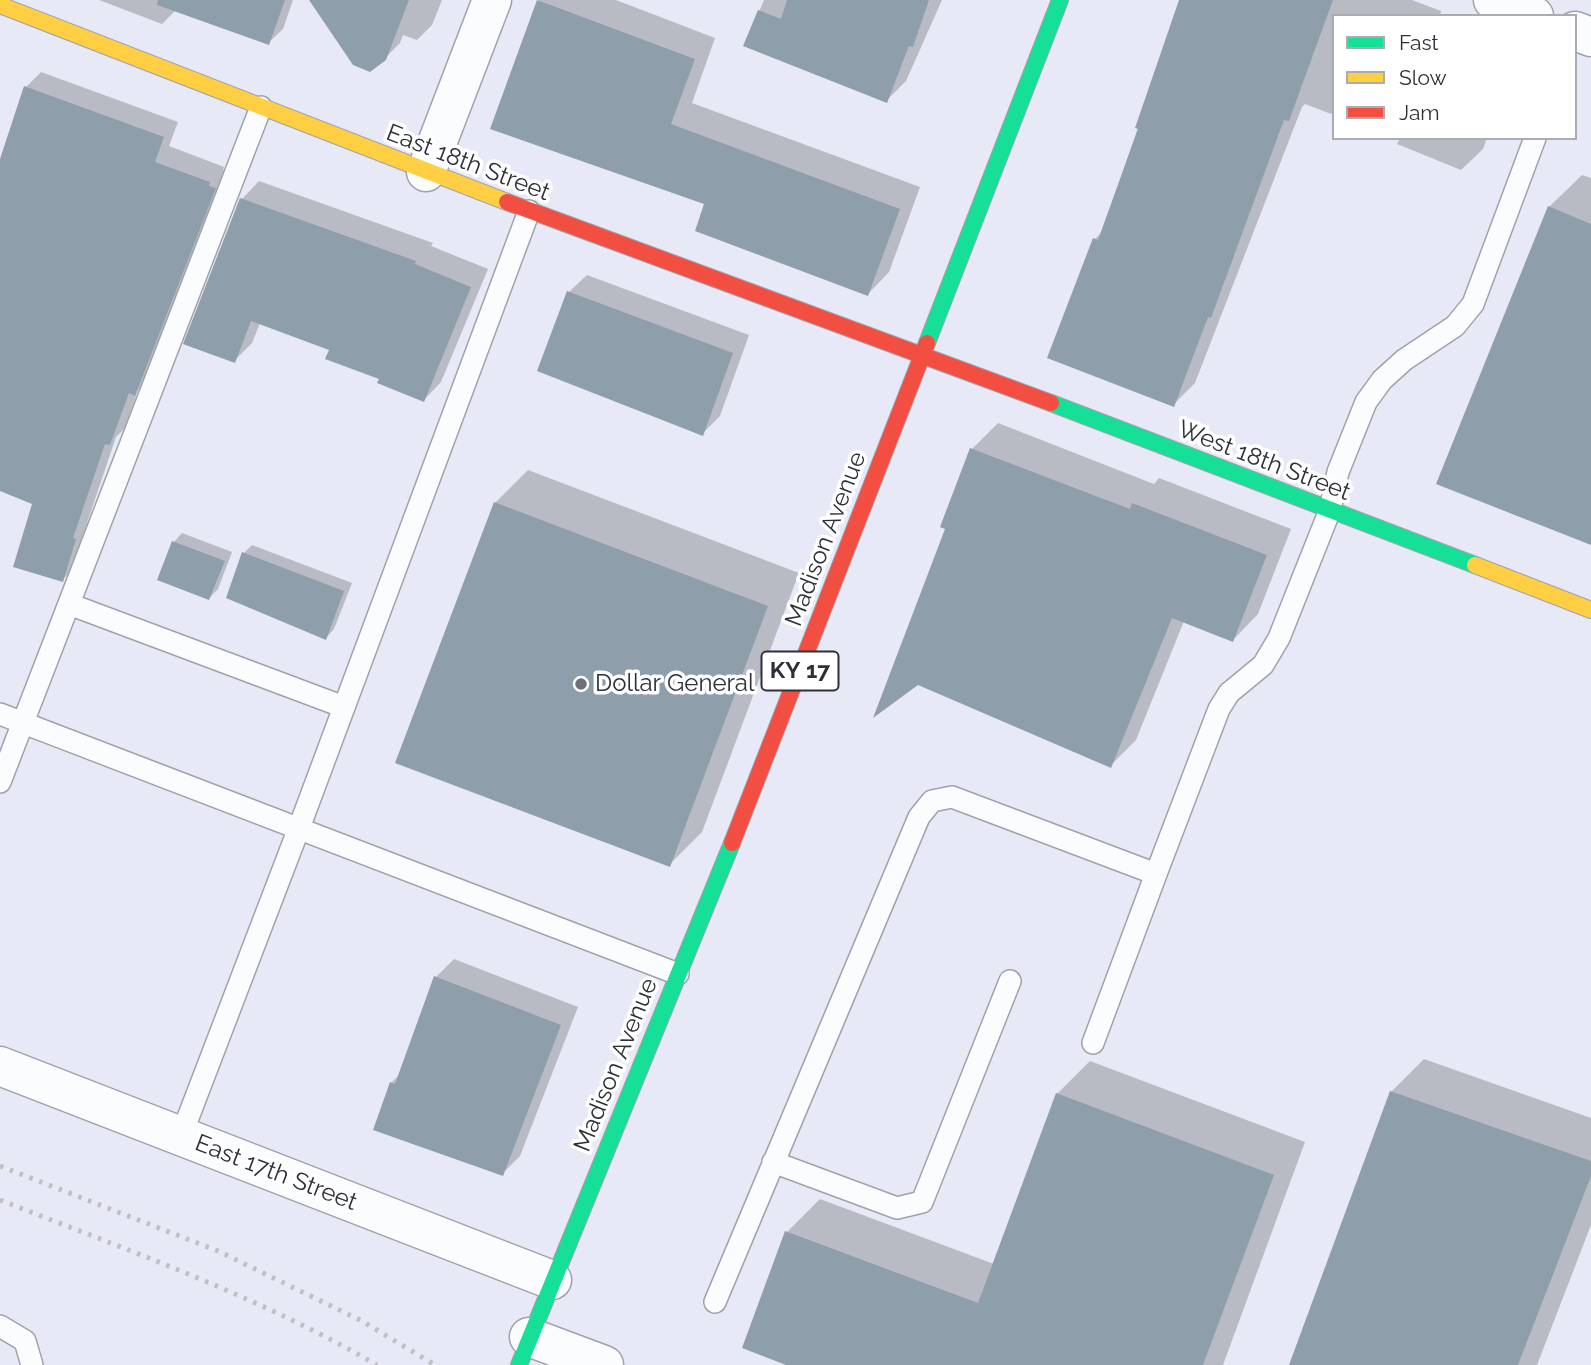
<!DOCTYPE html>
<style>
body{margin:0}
#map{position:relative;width:1591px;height:1365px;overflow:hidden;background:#e7eaf6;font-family:Raleway,sans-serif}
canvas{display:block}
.legend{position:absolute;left:1332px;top:14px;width:245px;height:126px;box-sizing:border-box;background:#fff;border:2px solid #abacaf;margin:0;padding:9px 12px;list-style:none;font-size:21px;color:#2d3037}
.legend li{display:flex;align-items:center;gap:14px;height:35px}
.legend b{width:35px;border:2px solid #abacaf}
</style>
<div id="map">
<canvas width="1591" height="1365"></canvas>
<ul class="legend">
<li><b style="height:9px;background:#16e098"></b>Fast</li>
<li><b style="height:9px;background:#ffcf43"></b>Slow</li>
<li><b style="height:9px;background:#f24e42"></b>Jam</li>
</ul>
</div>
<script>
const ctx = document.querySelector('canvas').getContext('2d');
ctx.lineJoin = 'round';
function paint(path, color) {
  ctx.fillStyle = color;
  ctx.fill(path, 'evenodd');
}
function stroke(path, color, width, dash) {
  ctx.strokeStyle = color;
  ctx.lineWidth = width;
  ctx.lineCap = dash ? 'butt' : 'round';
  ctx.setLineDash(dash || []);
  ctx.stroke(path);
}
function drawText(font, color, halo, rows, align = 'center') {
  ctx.font = font + ' Raleway,sans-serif';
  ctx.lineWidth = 7;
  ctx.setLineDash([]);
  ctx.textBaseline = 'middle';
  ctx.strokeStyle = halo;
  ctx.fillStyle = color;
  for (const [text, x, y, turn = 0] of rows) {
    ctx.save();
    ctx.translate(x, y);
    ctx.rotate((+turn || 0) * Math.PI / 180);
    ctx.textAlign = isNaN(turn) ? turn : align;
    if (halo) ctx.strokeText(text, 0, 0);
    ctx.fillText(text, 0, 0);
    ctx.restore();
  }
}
const shadow = new Path2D(`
 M 99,0 L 293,0 L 283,29 L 268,43 L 176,10 L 162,24 Z
 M 311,0 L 442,0 L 432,25 L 417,40 L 403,35 L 400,43 L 384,59 Z
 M 539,0 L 616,0 L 715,38 L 692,103 L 920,187 L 889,272 L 868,294 L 707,203 L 492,128 Z
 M 764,0 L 942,0 L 906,81 L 886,101 L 745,45 Z
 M 1182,0 L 1412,0 L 1441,11 L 1440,16 L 1334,16 L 1334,115 L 1305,104 L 1302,107 L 1195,383 L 1173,405 L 1095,239 L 1102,232 Z
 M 41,72 L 178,122 L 169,146 L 224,167 L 223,170 L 229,173 L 150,378 L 138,390 L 125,428 L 116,437 L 87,523 L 90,524 L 78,565 L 62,580 L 34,503 L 0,490 L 0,165 L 26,87 Z
 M 1394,138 L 1487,138 L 1483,149 L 1461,170 L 1397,144 L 1399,140 Z
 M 1582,175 L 1591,178 L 1591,543 L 1549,207 Z
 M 259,181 L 433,243 L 431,246 L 488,269 L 441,382 L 424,400 L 331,349 L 260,323 L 252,343 L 234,361 L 242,199 Z
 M 587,275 L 749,335 L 720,416 L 702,434 L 569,292 Z
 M 998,423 L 1154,484 L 1159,478 L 1291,529 L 1258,614 L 1233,640 L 1184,621 L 1136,740 L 1110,766 L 948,528 L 972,449 Z
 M 528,470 L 799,573 L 702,832 L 669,865 L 495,503 Z
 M 182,533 L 232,552 L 218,589 L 209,598 L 174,542 Z
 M 252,545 L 352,583 L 334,629 L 326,638 L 244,553 Z
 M 454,959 L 578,1007 L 520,1156 L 502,1174 L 391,1083 L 401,1073 L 436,977 Z
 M 1424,1059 L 1591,1118 L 1591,1225 L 1537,1365 L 1291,1365 L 1391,1092 Z
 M 1090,1061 L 1305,1142 L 1223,1365 L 791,1365 L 787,1232 L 820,1199 L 994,1264 L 1057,1094 Z`);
const building = new Path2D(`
 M 158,0 L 285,0 L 269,45 L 157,5 Z
 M 309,0 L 409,0 L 386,60 L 370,72 L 353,65 Z
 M 537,0 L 695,59 L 671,124 L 900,209 L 868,296 L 695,231 L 704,204 L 490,129 Z
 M 787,0 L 929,0 L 913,47 L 909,46 L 887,103 L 743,46 L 758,10 L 781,19 Z
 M 1179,0 L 1333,0 L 1289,121 L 1284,120 L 1211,318 L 1208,317 L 1174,407 L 1047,358 L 1093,238 L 1098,240 L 1138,129 L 1135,128 Z
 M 24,86 L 164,137 L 155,162 L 210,182 L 209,186 L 216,188 L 135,396 L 129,393 L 110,445 L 105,444 L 73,538 L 76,539 L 63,582 L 13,567 L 32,504 L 0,491 L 0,159 Z
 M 240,198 L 416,261 L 415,264 L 471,287 L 424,402 L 377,383 L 379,379 L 325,359 L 329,350 L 251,321 L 235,363 L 183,344 Z
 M 1548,206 L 1591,224 L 1591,545 L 1436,484 Z
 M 567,291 L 733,353 L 703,436 L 537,371 Z
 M 970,448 L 1130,509 L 1132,503 L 1267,555 L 1233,642 L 1172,618 L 1111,768 L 918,685 L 873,718 L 945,529 L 940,527 Z
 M 494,502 L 768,606 L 670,867 L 395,763 Z
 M 172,541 L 225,561 L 209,600 L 157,580 Z
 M 242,552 L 344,591 L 326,640 L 226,598 Z
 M 434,976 L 561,1025 L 503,1176 L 373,1130 L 390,1082 L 395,1084 Z
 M 1390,1091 L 1591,1161 L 1591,1176 L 1518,1365 L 1289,1365 Z
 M 1056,1093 L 1274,1175 L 1203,1365 L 786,1365 L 742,1348 L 785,1231 L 978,1303 Z`);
const lane = new Path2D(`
 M 69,604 L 344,707
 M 0,714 L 678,974
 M 0,782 L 261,107
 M 1156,874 L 1219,709 L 1229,693 L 1263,665 L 1279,638 L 1330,510 L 1338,472 L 1366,402 L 1382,380 L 1404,360 L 1455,326 L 1473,304 L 1535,138
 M 181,1136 L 299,828 L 529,211
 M 773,1162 L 897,1208 L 922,1202 L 1010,981
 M 715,1302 L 919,817 L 932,801 L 952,797 L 1156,874 L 1093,1043
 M 0,1326 L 25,1341 L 32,1365`);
const street = new Path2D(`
 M 1493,0 L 1534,16
 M 1575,31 L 1591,37
 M 426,172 L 492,0
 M 0,1066 L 552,1280
 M 529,1337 L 604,1365`);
const fast = new Path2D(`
 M 927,343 L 1060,0
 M 1051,403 L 1475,565
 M 519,1365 L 732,843`);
const slow = new Path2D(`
 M 0,5 L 507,202
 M 1475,565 L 1591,610`);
const jam = new Path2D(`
 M 507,202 L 1051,403
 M 732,843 L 927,343`);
const rail = new Path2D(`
 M 0,1166 L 218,1251 L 362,1321 L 435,1365
 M 0,1200 C 127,1250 258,1296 377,1365`);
const markers = [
 [581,684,7,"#6e717a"]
];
const shields = [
 [800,671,77]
];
const shieldNames = [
 ["KY 17",800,671]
];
const streetNames = [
 ["East 18th Street",468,163,21],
 ["West 18th Street",1264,461,21],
 ["Madison Avenue",826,539,-69],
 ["Madison Avenue",616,1065,-68],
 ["East 17th Street",276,1173,21]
];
const poiNames = [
 ["Dollar General",595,684]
];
paint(shadow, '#0003');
paint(building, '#8e9eab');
stroke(lane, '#a0a2ab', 24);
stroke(street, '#a0a2ab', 41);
stroke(fast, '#a0a2ab', 18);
stroke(slow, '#a0a2ab', 18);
stroke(jam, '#a0a2ab', 18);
stroke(lane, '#fbfcfe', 21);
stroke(street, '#fbfcfe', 38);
stroke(fast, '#16e098', 16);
stroke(slow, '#ffcf43', 16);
stroke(jam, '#f24e42', 16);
stroke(rail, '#bfc0c2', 5, [3.5, 7]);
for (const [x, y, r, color] of markers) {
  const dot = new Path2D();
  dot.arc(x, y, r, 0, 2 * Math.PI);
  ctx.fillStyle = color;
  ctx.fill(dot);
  stroke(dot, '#fff', 2.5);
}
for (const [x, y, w] of shields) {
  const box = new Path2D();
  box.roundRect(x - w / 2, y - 19.5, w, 39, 5);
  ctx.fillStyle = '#fff';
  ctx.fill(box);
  stroke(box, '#2d3037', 2);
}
drawText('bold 23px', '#2d3037', null, shieldNames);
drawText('24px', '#2d3037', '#fff', streetNames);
drawText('24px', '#2d3037', '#fff', poiNames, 'left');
</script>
